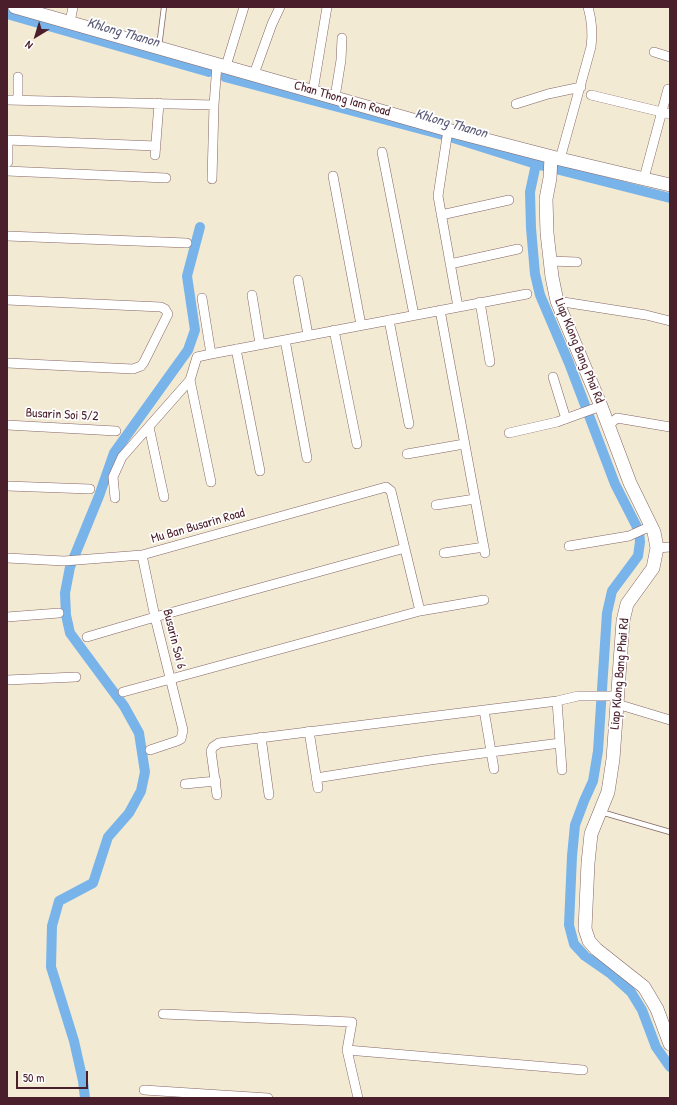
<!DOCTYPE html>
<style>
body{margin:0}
#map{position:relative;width:677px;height:1105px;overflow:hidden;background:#f2ead3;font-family:"Patrick Hand",sans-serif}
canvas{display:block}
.frame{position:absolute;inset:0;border:8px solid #4a1f2b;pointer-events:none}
.north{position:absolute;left:16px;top:16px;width:40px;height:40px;-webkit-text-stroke:3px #fff;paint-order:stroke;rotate:218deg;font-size:11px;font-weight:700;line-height:16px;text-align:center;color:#4a1f2b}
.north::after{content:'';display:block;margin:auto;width:14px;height:18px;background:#4a1f2b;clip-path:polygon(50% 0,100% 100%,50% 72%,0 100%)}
.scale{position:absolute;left:16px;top:1071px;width:72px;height:18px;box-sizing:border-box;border:2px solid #4a1f2b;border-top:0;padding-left:5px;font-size:12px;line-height:14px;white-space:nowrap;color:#4a1f2b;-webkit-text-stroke:3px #fff;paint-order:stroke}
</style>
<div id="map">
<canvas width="677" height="1105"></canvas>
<div class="frame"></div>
<div class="north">N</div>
<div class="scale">50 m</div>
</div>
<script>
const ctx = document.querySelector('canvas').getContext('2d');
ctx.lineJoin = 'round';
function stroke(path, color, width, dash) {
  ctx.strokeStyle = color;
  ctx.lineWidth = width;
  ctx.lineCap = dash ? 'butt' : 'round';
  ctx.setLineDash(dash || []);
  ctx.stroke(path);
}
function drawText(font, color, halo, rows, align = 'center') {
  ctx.font = font + ' "Patrick Hand",sans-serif';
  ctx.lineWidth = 3.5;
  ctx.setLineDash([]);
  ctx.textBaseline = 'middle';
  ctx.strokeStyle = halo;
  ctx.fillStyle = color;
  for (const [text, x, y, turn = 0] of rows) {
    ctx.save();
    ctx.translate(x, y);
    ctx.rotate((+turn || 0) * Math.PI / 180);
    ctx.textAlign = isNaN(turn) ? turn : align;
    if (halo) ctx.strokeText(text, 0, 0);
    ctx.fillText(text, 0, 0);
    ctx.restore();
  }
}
const canal = new Path2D(`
 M 7,14 L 209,72
 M 225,77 L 447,136 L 536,164 L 670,198
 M 536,164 L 530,192 L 531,228 L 535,274 L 540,295 L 569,363 L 615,484 L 639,531 L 640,542 L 638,556 L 612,591 L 607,613 L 598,751 L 593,781 L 584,801 L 575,825 L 572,856 L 569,925 L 574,944 L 585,956 L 611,974 L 631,992 L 642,1010 L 656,1047 L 670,1067
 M 85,1098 L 83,1081 L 74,1041 L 51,967 L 52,926 L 59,901 L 93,883 L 108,837 L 129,813 L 141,791 L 145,772 L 139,733 L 124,706 L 70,633 L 66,615 L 65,593 L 70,567 L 99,496 L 114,453 L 188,350 L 195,330 L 187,276 L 200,227`);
const lane = new Path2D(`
 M 159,47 L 164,7
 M 601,812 L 670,832`);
const street = new Path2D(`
 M 70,22 L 73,7
 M 654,52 L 670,57
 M 226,66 L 244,7
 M 254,74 L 272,24 L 280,7
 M 18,77 L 18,100
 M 313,91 L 327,7
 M 591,95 L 670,114
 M 335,97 L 341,60 L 342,38
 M 7,100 L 214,105 L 217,64
 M 516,104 L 548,94 L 581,87
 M 448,130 L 438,196 L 458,307
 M 7,140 L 156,146
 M 8,140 L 8,162
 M 382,152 L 414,315
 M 155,155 L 159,103
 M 560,159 L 591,47 C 593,33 592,21 588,7
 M 7,171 L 166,178
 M 333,176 L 361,325
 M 644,178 L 668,89
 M 212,179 L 214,105
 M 441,215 L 509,200
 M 7,236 L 187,243
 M 550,261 L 577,262
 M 450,264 L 518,249
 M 298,280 L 308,335
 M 252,295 L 260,344
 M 202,298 L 211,354 L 527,294
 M 7,300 L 161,307 L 165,309 L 168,314 L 144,362 L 141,366 L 133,369 L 7,363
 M 557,301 L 646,315 L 670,321
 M 480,302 L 490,362
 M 440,310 L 485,553
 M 389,320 L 409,424
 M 334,330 L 357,444
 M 285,340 L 307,458
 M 236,349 L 260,471
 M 553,377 L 566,419
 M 190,380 L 211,482
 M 7,425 L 116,431
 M 608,426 L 617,418 L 670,427
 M 149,427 L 164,497
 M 509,433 L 557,422 L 601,406
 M 407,454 L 464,444
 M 7,486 L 90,489
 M 115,498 L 113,477 L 122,457 L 190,380 L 197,357 L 211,354
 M 436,505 L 475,499
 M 569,546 L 629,536 L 651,526
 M 657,548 L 670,547
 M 444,553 L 484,547
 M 142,555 L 155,617 L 183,730 L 181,739 L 177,741 L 150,750
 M 7,558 L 64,561 L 142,555 L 386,487 L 391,491 L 420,611
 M 7,617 L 59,613
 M 87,637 L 155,617 L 405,548
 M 7,680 L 76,677
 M 123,692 L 420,611 L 484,600
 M 557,701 L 562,770
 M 617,704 L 670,720
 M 484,710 L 494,769
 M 309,731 L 318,788
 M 261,737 L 269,795
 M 316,778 L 430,760 L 560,743
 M 185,784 L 216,781
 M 217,795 L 211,751 L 213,747 L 219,743 L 557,701 L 578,696 L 618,696
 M 163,1014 L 352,1022 L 347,1050 L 358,1098
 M 347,1050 L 583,1070
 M 144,1090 L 268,1098`);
const secondary = new Path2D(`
 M 15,7 L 448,130 L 560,159 L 670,185
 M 551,157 L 550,178 L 546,199 L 547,233 L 552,277 L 557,301 L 601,406 L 630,483 L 654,532 L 657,548 L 653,568 L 627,604 L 623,621 L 613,759 L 608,792 L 591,834 L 588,863 L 585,929 L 589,941 L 596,949 L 644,987 L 657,1009 L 670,1044`);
const streetNames = [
 ["Chan Thong Iam Road",342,99,16],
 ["Liap Klong Bang Phai Rd",579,351,68],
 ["Busarin Soi 5/2",62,415,3],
 ["Mu Ban Busarin Road",198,526,-16],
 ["Busarin Soi 6",174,639,76],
 ["Liap Klong Bang Phai Rd",620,674,-85]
];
const waterNames = [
 ["Khlong Thanon",123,33,16],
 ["Khlong Thanon",451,124,16]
];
stroke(canal, '#78b4ea', 10);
stroke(lane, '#856666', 6);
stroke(street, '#856666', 10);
stroke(secondary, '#856666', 14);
stroke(lane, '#fff', 4.5);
stroke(street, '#fff', 9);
stroke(secondary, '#fff', 13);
drawText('13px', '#4a1f2b', '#fff', streetNames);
drawText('italic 14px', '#5c5b77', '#fff', waterNames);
</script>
